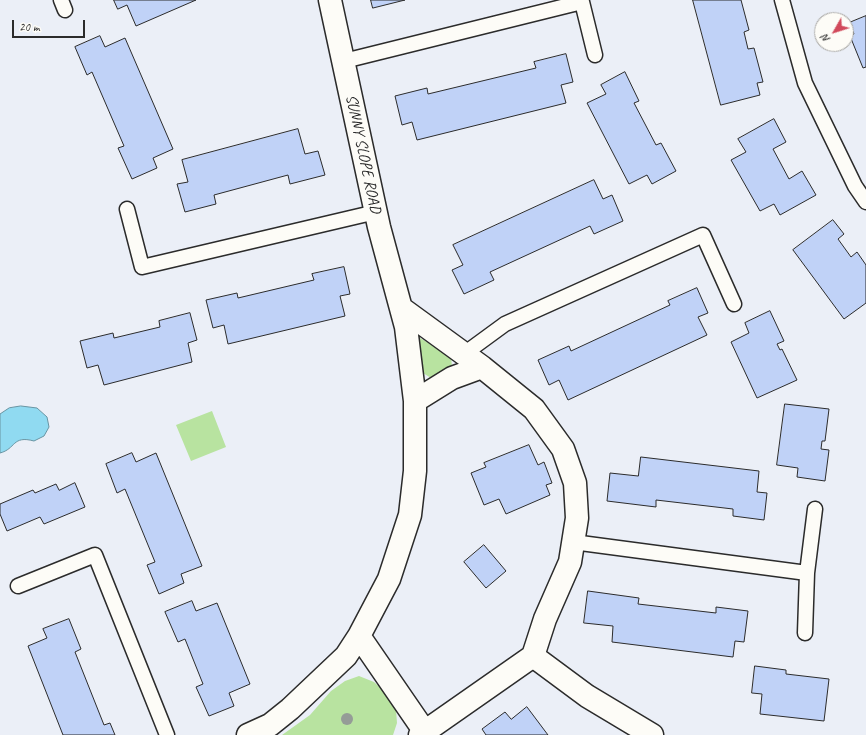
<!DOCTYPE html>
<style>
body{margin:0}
#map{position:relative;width:866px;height:735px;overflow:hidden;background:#ebeff7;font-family:Caveat,sans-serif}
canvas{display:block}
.north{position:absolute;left:814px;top:12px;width:40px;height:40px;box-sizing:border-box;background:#fdfcf7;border:1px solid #a9a8a5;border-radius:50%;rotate:231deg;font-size:11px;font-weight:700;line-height:16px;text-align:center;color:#2b2b2b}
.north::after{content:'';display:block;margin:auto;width:14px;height:18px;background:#d1495b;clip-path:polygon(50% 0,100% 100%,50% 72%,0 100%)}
.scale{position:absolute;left:12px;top:20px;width:73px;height:18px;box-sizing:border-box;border:2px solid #2b2b2b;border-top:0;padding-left:5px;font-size:12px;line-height:14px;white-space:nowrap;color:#2b2b2b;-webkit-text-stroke:3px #fdfcf7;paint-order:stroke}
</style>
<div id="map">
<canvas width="866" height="735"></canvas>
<div class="north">N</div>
<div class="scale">20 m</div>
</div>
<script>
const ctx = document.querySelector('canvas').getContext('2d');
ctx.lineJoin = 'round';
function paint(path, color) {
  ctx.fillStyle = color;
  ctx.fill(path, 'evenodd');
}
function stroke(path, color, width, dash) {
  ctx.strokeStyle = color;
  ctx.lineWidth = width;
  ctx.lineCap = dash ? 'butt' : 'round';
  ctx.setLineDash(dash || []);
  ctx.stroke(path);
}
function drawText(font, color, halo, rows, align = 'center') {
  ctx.font = font + ' Caveat,sans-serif';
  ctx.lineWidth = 3.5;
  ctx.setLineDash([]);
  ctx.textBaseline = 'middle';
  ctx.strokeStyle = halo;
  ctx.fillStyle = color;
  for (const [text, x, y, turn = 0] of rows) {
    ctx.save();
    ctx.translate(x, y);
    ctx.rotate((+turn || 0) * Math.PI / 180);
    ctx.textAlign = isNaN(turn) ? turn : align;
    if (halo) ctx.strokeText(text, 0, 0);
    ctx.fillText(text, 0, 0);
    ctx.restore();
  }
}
const green = new Path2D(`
 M 413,333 C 425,342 438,348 451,356 L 452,367 L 447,373 L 431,378 L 423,373 Z
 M 212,411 L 226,447 L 191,461 L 176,425 Z
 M 359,676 L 374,682 L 388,695 L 396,710 L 397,723 L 393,735 L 282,735 L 310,715 L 331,691 L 345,681 Z`);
const water = new Path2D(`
 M 21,406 L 37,408 L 47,417 L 49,427 L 44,436 L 34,441 C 12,435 16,449 0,453 L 0,414 L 9,408 Z`);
const building = new Path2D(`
 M 114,0 L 196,0 L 136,26 L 127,5 L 118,9 Z
 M 371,0 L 405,0 L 373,8 Z
 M 693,0 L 741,0 L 749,30 L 744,32 L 748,49 L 754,48 L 763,82 L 757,83 L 760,95 L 721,105 Z
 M 866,16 L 866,67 L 863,68 L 850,36 L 854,34 L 849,23 Z
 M 100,36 L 105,47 L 125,38 L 173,149 L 153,158 L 157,168 L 132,179 L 118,148 L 124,146 L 92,72 L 87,75 L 75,47 Z
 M 566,54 L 573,82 L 561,85 L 566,103 L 417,140 L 412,122 L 402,125 L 395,96 L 427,88 L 428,94 L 536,68 L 534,62 Z
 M 625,72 L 639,101 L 634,103 L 656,145 L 661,143 L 676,171 L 652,184 L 647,175 L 629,184 L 587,103 L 606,94 L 601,85 Z
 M 774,119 L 786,142 L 773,149 L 789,179 L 802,171 L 816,195 L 780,215 L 774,204 L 760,211 L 731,160 L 746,152 L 738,139 Z
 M 298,129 L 305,154 L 318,151 L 325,175 L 290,184 L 288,175 L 214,195 L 216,204 L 185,212 L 177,184 L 188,182 L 182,160 Z
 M 594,180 L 603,199 L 612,195 L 623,221 L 594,234 L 590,226 L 490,272 L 494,280 L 464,294 L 452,270 L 463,265 L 453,245 Z
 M 833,220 L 844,234 L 838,239 L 851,257 L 857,252 L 866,265 L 866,303 L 844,319 L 793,250 Z
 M 344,267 L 350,294 L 340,296 L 345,316 L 228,344 L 224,325 L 213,328 L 206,300 L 237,293 L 238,298 L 314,280 L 312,274 Z
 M 697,288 L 708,313 L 698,317 L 707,335 L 568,400 L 559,380 L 549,385 L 538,360 L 569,346 L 571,351 L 670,305 L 668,301 Z
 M 770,311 L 784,341 L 777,344 L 780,350 L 782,349 L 797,380 L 757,398 L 731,342 L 749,333 L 745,323 Z
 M 190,313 L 197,340 L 188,343 L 192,362 L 104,385 L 98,365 L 87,368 L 80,341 L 113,333 L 114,338 L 160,327 L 159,321 Z
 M 785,404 L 829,409 L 825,441 L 822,441 L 821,449 L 829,450 L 825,481 L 797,477 L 798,468 L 777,465 Z
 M 529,445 L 538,465 L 544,462 L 552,483 L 546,485 L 550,495 L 506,514 L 499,499 L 484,505 L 471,473 L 486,467 L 484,463 Z
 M 132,453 L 136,462 L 156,453 L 202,566 L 181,574 L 184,583 L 159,594 L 147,565 L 155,562 L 125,489 L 117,493 L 106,464 Z
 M 641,457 L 759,471 L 757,492 L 767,493 L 764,520 L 733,516 L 733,509 L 656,500 L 656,507 L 607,501 L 610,473 L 638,476 Z
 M 75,483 L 85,507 L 44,524 L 40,517 L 7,531 L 0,514 L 0,504 L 33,490 L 35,493 L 56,484 L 59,490 Z
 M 484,545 L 506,571 L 486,588 L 464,562 Z
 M 588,591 L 639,598 L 638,604 L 716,613 L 716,607 L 748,611 L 744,642 L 735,641 L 733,657 L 612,642 L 613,626 L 584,623 Z
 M 192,601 L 196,611 L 217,603 L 250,684 L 229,693 L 234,706 L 209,716 L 196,687 L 203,684 L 185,639 L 178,642 L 165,612 Z
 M 69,619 L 81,649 L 75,652 L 104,725 L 110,723 L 115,735 L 63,735 L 28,646 L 47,638 L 43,629 Z
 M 755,666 L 786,670 L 786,674 L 829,679 L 824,721 L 760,714 L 762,694 L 752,693 Z
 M 527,707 L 548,735 L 486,735 L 482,729 L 505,712 L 511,719 Z`);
const lane = new Path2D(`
 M 61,0 L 65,10
 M 782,0 L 805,83 L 855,186 L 866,202
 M 344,61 L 582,2 L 595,55
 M 127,209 L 142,267 L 376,212
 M 464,354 L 505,324 L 703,235 L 734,304
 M 573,542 L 807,573 L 805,633
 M 807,573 L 815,509
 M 18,586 L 95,555 L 167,735`);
const street = new Path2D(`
 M 401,308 L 482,367 L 534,409 L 563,449 L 575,483 L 577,518 L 570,562 L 545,619 L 533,656 L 420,735
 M 415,401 L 452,378 L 482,367
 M 359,636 L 425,732
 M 533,656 L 587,696 L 652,735
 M 248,735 L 270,725 L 290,709 L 346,656 L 359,636 L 389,579 L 410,515 L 415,471 L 415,401 L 406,327 L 379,227 L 330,0`);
const trees = [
 [347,719]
];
const streetNames = [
 ["SUNNY SLOPE ROAD",363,154,78]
];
paint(green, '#b8e3a0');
paint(water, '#90daf1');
stroke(water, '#6894a2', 1);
paint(building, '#c0d2f7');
stroke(building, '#2b2b2b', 1);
stroke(lane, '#2b2b2b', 17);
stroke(street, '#2b2b2b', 25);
stroke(lane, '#fdfcf7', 14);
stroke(street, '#fdfcf7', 22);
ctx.fillStyle = '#959c97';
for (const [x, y] of trees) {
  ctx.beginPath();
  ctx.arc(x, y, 6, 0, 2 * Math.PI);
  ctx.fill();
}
drawText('16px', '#2b2b2b', '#fdfcf7', streetNames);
</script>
